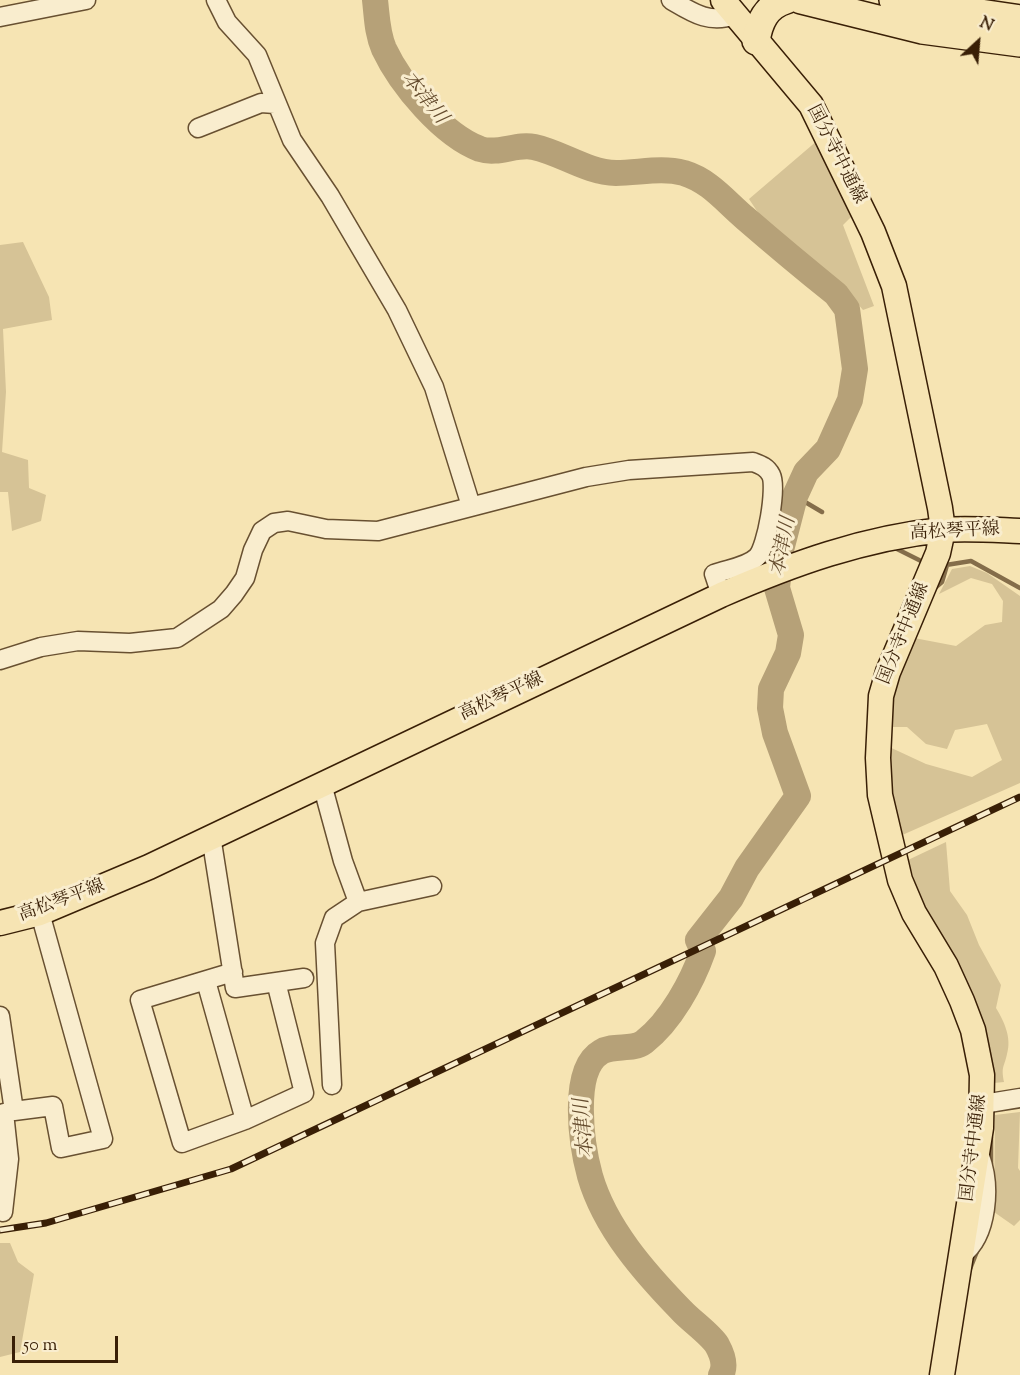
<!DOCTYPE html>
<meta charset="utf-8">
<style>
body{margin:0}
#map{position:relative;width:1020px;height:1375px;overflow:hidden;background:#f6e4b3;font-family:"Sorts Mill Goudy",serif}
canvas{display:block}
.north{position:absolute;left:948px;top:12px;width:60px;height:60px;-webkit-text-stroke:4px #f9edce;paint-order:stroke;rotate:26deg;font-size:16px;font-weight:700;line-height:24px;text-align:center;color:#391f06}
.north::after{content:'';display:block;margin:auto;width:21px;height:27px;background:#391f06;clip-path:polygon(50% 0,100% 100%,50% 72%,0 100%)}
.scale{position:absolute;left:12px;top:1336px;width:106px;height:27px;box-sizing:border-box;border:3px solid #391f06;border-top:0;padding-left:8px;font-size:18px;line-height:21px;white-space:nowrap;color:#391f06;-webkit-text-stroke:4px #f9edce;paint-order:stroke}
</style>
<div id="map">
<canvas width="1020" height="1375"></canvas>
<div class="north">N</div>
<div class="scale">50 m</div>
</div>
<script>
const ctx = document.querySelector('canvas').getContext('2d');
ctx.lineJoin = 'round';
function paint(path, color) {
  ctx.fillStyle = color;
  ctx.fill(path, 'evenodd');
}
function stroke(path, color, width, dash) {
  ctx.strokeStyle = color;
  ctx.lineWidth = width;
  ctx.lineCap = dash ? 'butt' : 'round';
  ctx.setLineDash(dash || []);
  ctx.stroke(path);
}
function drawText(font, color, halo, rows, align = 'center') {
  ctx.font = font + ' "Sorts Mill Goudy","Noto Serif JP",serif';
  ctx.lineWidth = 6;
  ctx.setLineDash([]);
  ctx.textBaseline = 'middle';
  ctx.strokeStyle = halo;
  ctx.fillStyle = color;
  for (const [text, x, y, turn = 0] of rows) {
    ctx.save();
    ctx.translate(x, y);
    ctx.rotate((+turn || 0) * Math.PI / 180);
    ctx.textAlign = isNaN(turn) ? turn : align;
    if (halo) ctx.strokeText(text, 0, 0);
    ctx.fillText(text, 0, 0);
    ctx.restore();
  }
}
const green = new Path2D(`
 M 818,140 L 853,215 L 843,225 L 874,306 L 863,310 L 840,283 L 767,226 L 749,199 Z
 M 23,242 L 49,297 L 52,320 L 3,329 L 6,392 L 2,452 L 28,460 L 29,488 L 46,495 L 41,521 L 12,531 L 8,492 L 0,492 L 0,245 Z
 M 970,566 L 987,573 L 1020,596 L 1020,783 L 900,836 L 887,776 L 885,745 L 926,764 L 972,777 L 1002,760 L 987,724 L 955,730 L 947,749 L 926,744 L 907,727 L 891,727 L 891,698 L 914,638 L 956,646 L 985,625 L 1002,622 L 1003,601 L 992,584 L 971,578 L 939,594 L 952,569 Z
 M 946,842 L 950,891 L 967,915 L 979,945 L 1001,985 L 996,1008 C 1004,1021 1012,1038 1007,1054 C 1004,1068 1001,1066 1004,1082 L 994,1083 L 985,1030 L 958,962 L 924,909 L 908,860 Z
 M 1020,1112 L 1018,1168 L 1020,1171 L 1020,1220 L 1014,1226 L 994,1212 L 995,1115 Z
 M 0,1243 L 10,1243 L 18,1262 L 34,1274 L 20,1352 L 0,1357 Z`);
const stream = new Path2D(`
 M 795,496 L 822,512
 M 895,548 L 921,561
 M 946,565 L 971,561 L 1020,588
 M 935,588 L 942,582 L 947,565
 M 991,1164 L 991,1137
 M 970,1269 L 978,1249`);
const river = new Path2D(`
 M 375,0 C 377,17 377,33 384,49 C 401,85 443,135 480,149 C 498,155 517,143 534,147 C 562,153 586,172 616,173 C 639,173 661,167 684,173 C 710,181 725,201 745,218 C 775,244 805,269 836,294 L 847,309 L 855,369 L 850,400 L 828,449 L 806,472 L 795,496 L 781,550 L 777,588 L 791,635 L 788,653 L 771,689 L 770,708 L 775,733 L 798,796 L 747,868 L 731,898 L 698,940 L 703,951 C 692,982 671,1021 644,1042 C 632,1051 614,1044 601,1052 C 570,1070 582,1147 590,1176 C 605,1228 645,1273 681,1310 C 691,1321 710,1334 717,1345 C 722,1354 726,1366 721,1375`);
const minor = new Path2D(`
 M 216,0 L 227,22 L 257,55 L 292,140 L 330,196 L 397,310 L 434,387 L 471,506
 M 671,0 C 693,13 709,24 735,15
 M 0,17 L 86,0
 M 198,128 L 261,103 L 275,104
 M 0,660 L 41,647 L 78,641 L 130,643 L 177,638 L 221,609 L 234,594 L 245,578 L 253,550 L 262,531 L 274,523 L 288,521 L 326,529 L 378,531 L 586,477 L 629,470 L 753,462 C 761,465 767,467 771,475 C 777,487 767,547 757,557 C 747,567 727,569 714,574 L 721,595
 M 322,784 L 343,861 L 358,902
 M 211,836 L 235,988 L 304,978
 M 233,972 L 140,1000 L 182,1143 L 245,1120 L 304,1093 L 276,982
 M 206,981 L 245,1120
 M 0,1016 L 14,1111 L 4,1113 L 9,1159 L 3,1212
 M 332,1085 L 325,943 L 334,918 L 358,902 L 432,886
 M 983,1104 L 1020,1098
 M 14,1111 L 53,1106 L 61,1148 L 103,1139 L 40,913
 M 962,1255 C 988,1235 991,1186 980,1156`);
const major = new Path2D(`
 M 723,0 L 811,105 L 873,232 L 894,286 L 940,508 L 943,530 L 938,553 L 888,672 L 881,696 L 878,758 L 880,795 L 900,880 L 914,913 L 946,966 L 962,1001 L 973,1030 L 982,1075 L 981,1128 L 942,1375
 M 0,923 L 40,913 L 149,867 L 721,595 C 792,564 864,538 942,530 C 967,528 994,530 1020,531`);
const highway = new Path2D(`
 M 801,0 L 922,30 L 1020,43
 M 893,0 L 1020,19
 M 756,41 C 759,22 766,6 786,0`);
const rail = new Path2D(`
 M 0,1230 L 46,1223 L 231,1169 L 1020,797`);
const streetNames = [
 ["国分寺中通線",835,155,63],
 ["高松琴平線",955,533,-3],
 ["国分寺中通線",905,634,-68],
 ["高松琴平線",502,698,-25],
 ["高松琴平線",62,902,-20],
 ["国分寺中通線",975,1148,-83]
];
const waterNames = [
 ["本津川",423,99,51],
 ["本津川",785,547,-79],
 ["本津川",586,1128,-95]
];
paint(green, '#d6c396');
stroke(stream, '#846d4a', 4.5);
stroke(river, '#b6a178', 26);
stroke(minor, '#685031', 21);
stroke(major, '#391f06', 27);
stroke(highway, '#391f06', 30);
stroke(minor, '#f9edce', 18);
stroke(major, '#f6e4b3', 24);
stroke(highway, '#f6e4b3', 27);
stroke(rail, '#391f06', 7);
stroke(rail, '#f9edce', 4.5, [14]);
drawText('18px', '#391f06', '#f9edce', streetNames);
drawText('italic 20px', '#654c2e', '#f9edce', waterNames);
</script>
